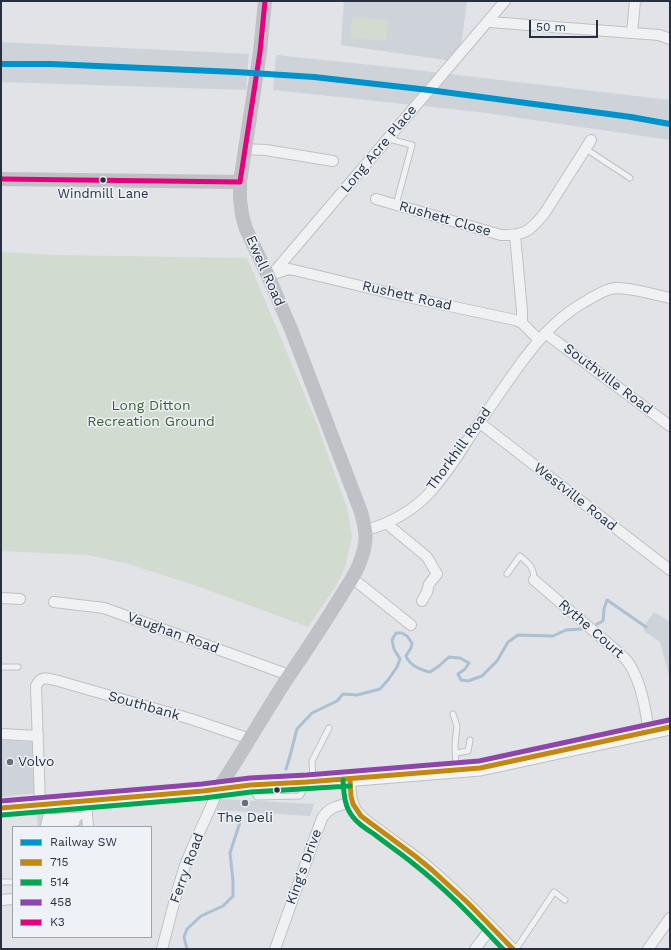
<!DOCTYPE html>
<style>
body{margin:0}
#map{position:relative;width:671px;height:950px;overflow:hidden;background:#e1e3e6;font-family:"Work Sans",sans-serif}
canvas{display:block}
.frame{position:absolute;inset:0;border:2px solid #263042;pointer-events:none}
.legend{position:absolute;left:12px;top:826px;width:140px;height:112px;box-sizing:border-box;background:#eef2f7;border:1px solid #9ea4af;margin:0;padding:5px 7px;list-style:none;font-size:12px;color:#263042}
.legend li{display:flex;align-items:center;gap:8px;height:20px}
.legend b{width:20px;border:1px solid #9ea4af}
.scale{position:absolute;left:529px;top:20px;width:69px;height:18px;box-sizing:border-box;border:2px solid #263042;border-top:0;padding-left:5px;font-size:12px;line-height:14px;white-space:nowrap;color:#263042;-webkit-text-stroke:3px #eef2f7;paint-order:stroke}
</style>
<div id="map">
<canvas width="671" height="950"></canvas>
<div class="frame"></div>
<ul class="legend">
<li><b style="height:5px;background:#0092cb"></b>Railway SW</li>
<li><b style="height:5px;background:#c38810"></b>715</li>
<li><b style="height:5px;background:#00a651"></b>514</li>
<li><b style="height:5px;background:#8e44ad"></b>458</li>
<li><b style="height:5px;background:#e5007d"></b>K3</li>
</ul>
<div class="scale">50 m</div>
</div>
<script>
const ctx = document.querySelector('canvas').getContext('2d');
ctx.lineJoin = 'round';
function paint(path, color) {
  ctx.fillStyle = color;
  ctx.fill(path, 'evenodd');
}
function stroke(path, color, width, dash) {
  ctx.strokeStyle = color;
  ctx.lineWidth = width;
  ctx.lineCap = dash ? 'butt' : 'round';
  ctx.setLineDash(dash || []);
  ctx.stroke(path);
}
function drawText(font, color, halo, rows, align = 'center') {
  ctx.font = font + ' "Work Sans",sans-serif';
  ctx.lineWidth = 3;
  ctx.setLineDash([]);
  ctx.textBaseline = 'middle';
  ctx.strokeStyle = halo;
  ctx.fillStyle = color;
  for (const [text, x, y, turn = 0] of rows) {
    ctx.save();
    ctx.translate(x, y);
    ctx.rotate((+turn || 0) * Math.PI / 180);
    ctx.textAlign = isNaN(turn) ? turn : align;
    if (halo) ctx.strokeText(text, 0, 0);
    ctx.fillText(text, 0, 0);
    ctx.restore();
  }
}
const built = new Path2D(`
 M 344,1 L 467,1 L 459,62 L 341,45 Z
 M 1,42 L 249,54 L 246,90 L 1,82 Z
 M 276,55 L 381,66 L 670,100 L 670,140 L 479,112 L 273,90 Z
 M 654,612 L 670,622 L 670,675 L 669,675 L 660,642 L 643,630 L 646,625 L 645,625 Z
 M 1,740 L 34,742 L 36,793 L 1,797 Z
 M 220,799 L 314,804 L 310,816 L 216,810 Z
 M 83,810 L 84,827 L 38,827 L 37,814 Z`);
const green = new Path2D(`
 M 352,17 L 388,20 L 386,41 L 350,38 Z
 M 1,252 L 56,255 L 247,258 L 317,424 L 348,511 L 352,537 L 345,567 L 336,586 L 308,627 L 197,586 L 125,563 L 88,555 L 1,551 Z`);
const stream = new Path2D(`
 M 597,624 L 603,621 L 604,609 L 607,600 L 646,627
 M 286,769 L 290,756 L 297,729 L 312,713 L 337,701 L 343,694 L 357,695 L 380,689 L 388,680 L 397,667 L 400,659 L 394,649 L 392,640 L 396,633 L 402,633 L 407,636 L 412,643 L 411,648 L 406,656 C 410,666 421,670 430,672 L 439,666 L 449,657 L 460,658 L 469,663 L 465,669 L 458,674 L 461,680 L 468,681 L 482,676 L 497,661 L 508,642 L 518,635 L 553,636 L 566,630 L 582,629
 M 187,949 L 184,937 L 187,929 L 201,916 L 223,906 L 233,896 L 233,881 L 230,853 L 241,819`);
const lane = new Path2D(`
 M 393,140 L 412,145 L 396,205
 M 586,149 L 630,178
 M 507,574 L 520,556 C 529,564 534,567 534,580
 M 1,667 L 18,667
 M 453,714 L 457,726 L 455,744 L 456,769
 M 456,753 L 468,751 L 470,740
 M 313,781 L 312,761 L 329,728
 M 252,788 L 257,797 L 300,796 L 306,785
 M 46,805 L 47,821 L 78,819 L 86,812
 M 47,817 L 82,815
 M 47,821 L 48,826 L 77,823
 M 43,827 L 46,816
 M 1,882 L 13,882
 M 516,949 L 554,892 L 565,900`);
const street = new Path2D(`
 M 490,22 L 659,35 L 670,39
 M 632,33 L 635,1
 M 244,149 L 266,150 L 333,161
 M 376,199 L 501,235 C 524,236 530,231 544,214 L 591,140
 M 515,235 L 522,311 L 522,323
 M 274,274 L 288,269 L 294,270 L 394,294 L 515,320 L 522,323 L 539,340
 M 269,278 L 505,1
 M 545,333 L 670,426
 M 480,423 L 670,570
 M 386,523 L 427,557 L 437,574 L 429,584 L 427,592 L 422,601
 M 366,530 C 390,524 416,509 432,490 C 446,474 458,456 469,438 C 486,413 503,388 521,363 C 539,339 555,320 581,304 C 590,299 600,292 610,289 C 623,285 656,295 670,298
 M 352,578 L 411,625
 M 534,580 L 617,651 C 620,654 625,658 628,662 C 642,683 645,708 649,732
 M 1,598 L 20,599
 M 54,602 L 104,608 L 289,675
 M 1,734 L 38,736
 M 350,779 C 351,790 350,802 357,811 C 362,819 371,824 378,829 C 392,840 406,849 420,860 C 453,887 483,918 513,949
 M 86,801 L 88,827
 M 40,804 L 36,686 C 41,676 46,678 55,680 L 191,719 L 250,739
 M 1,900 L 13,899
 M 162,949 C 170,920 176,891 186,863 C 196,837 209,814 218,789
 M 275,949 L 322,818 C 330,806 339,806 352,802
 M 475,949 L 492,927
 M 648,949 L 670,918`);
const secondary = new Path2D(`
 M 1,179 L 240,182
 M 218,789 C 244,751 265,711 291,673 C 308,648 325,622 341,596 C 348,584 357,573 361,559 C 368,540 366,531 361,512 L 291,329 L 269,278 L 246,229 L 242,215 L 240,199 L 240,182 L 260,52 L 265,1`);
const primary = new Path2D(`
 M 1,808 L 203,791 L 250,785 L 307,782 L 480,768 L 670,727`);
const bus1 = new Path2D(`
 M 350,779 L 351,796 L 353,804 L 361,816 L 415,856 L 432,870 L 468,903 L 513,949
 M 1,808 L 203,791 L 250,785 L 307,782 L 480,768 L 670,727`);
const bus2 = new Path2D(`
 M 343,780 C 344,793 344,806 353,817 C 358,824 366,829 374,834 C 388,845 402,854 415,865 C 447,890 475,920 503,949
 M 2,815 L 204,798 L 251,792 L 350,786`);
const bus3 = new Path2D(`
 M 1,801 L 202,784 L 250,778 L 307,775 L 479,761 L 669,720`);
const bus4 = new Path2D(`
 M 1,179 L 240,182
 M 240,182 L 260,52 L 265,1`);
const rail1 = new Path2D(`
 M 1,64 L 51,64 L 236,72 L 314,77 L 429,90 L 631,117 L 670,124`);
const markers = [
 [103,180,3.5,"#263042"],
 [10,762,4,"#676f7b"],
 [277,790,3.5,"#263042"],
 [245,803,4,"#676f7b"]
];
const busNames = [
 ["Windmill Lane",103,194]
];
const streetNames = [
 ["Long Acre Place",379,149,-50],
 ["Rushett Close",445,219,16],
 ["Ewell Road",265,271,66],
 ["Rushett Road",407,296,13],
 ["Southville Road",608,379,37],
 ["Thorkhill Road",459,449,-54],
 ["Westville Road",575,497,38],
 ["Rythe Court",591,629,41],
 ["Vaughan Road",173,633,20],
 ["Southbank",144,706,16],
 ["King's Drive",304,867,-70],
 ["Ferry Road",187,868,-70]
];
const parkNames = [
 ["Long Ditton",151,406],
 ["Recreation Ground",151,422]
];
const poiNames = [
 ["Volvo",18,762],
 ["The Deli",245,818,"center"]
];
paint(built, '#ced3da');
paint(green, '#d1dbd0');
stroke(stream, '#acc0d4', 3);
stroke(lane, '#bfc1c4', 7);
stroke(street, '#bfc1c4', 12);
stroke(primary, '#bcc0c4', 17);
stroke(lane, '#f0f1f3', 5);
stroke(street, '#f0f1f3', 10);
stroke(secondary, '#bfc1c6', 14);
stroke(primary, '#f5f5f6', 15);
stroke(bus1, '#c38810', 5);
stroke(bus2, '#00a651', 5);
stroke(bus3, '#8e44ad', 5);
stroke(bus4, '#e5007d', 5);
stroke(rail1, '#0092cb', 6);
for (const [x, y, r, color] of markers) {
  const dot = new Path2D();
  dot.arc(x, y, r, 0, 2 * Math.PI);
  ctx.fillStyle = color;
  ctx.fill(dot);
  stroke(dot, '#eef2f7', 1.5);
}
drawText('13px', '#263042', '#eef2f7', busNames);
drawText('14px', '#263042', '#eef2f7', streetNames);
drawText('14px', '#3a5f31', '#eef2f7', parkNames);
drawText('14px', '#263042', '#eef2f7', poiNames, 'left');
</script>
